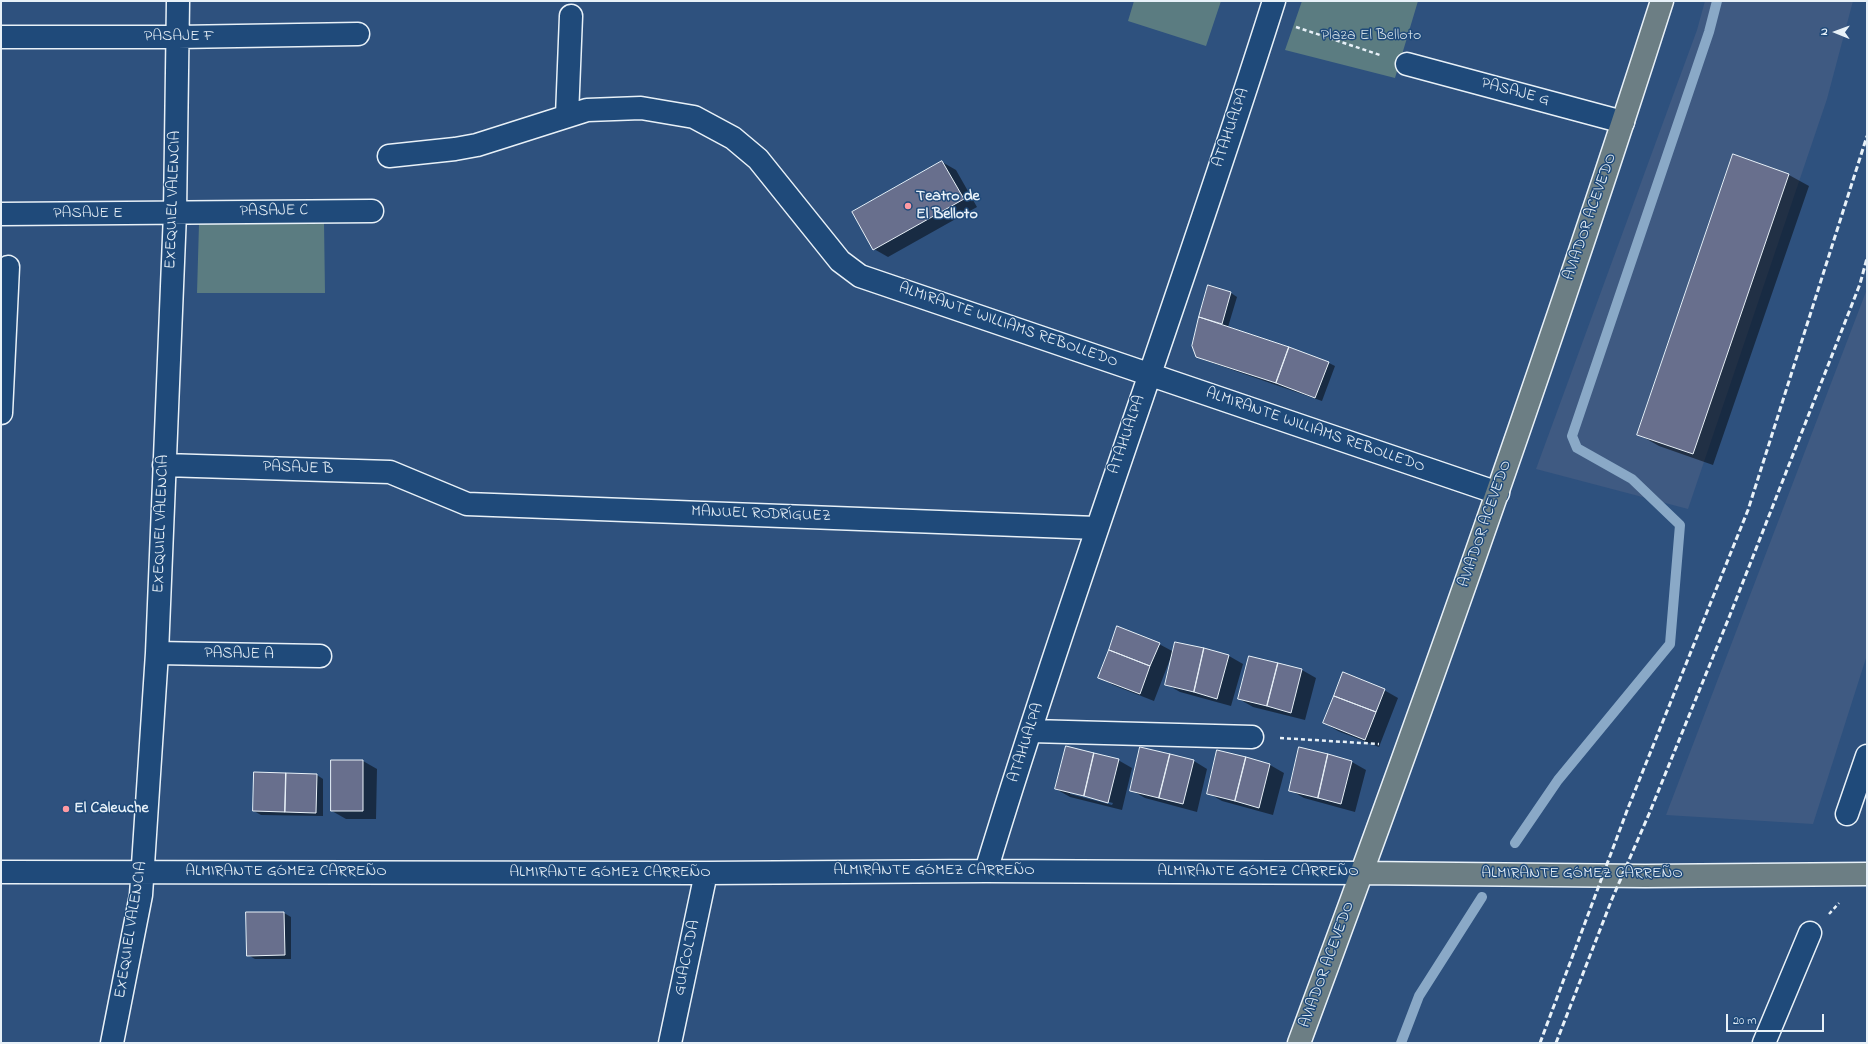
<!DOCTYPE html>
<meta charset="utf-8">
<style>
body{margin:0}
#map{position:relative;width:1868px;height:1044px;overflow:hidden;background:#2e517e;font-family:"Indie Flower",sans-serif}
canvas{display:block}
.frame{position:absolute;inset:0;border:2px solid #e8f1f8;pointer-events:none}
.north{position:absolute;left:1816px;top:12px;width:40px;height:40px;-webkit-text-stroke:3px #1f4a7a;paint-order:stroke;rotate:271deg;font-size:11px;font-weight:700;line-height:16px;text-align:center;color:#e8f1f8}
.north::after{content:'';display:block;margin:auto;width:14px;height:18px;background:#e8f1f8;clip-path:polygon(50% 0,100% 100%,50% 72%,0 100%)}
.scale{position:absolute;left:1726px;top:1014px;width:98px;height:18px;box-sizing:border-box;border:2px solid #e8f1f8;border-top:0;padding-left:5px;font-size:12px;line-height:14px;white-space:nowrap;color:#e8f1f8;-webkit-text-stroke:3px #1f4a7a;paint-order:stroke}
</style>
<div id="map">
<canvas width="1868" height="1044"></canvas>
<div class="frame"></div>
<div class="north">N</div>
<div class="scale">20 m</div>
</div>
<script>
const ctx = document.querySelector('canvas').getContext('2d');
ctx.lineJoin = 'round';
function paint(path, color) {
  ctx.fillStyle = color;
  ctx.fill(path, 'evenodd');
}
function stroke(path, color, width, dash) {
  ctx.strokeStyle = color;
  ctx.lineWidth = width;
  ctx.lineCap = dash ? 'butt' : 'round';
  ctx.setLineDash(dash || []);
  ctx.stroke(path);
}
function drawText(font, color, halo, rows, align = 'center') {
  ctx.font = font + ' "Indie Flower",sans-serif';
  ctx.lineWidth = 3;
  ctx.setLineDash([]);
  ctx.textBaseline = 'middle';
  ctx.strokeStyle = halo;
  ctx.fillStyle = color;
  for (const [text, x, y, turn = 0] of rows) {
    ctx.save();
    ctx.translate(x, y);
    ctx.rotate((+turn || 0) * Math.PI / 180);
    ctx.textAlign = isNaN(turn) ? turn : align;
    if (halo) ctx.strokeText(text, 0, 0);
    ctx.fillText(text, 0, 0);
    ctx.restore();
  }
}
const built = new Path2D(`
 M 1705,1 L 1853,1 L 1827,99 L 1688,509 L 1536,469 L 1697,30 Z
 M 1867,289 L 1867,655 L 1813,824 L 1666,815 Z`);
const green = new Path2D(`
 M 1134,1 L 1221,1 L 1206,46 L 1128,21 Z
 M 1302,1 L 1418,1 L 1395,78 L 1285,50 Z
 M 324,222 L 325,293 L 197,293 L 199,224 Z`);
const shadow = new Path2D(`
 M 1734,156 L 1789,175 L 1809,186 L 1713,465 L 1659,446 L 1638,434 Z
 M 942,162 L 956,170 L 977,207 L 888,257 L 874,249 Z
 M 1209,286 L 1231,293 L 1237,297 L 1228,327 L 1329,363 L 1335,366 L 1322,401 L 1204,360 L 1197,356 L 1193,346 Z
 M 1159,644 L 1174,652 L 1229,656 L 1243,664 L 1231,706 L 1180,692 L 1166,684 L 1173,654 L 1172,654 L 1154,701 L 1113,685 L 1099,677 Z
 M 1250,657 L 1302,670 L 1316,678 L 1305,720 L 1253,707 L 1239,699 Z
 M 1384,690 L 1398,698 L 1379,747 L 1338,731 L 1324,723 Z
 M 1300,749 L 1352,762 L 1366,770 L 1355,812 L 1304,798 L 1290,790 Z
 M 1218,752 L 1270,765 L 1284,773 L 1273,815 L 1222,801 L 1208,793 Z
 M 1118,760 L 1132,768 L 1122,810 L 1070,797 L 1056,789 ZM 1070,792 L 1113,803 L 1112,805 L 1070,794 Z
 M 363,761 L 377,769 L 376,819 L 346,819 L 332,811 Z
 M 1194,761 L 1207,769 L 1197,812 L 1145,798 L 1131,790 Z
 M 317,775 L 323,779 L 323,816 L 261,815 L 254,811 Z
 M 284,913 L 291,917 L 291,959 L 255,959 L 248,955 Z`);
const stream = new Path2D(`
 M 1515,843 L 1558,780 L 1670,644 L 1680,525 L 1632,479 L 1577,448 L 1572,436 L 1709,32 L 1717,1
 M 1401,1043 L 1419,996 L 1482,897`);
const building = new Path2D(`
 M 1733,154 L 1789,174 L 1693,454 L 1637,435 Z
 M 942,161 L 964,199 L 873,250 L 852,212 Z
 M 1208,285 L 1231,292 L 1222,324 L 1199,317 Z
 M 1199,317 L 1289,347 L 1276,383 L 1196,357 L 1192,346 Z
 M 1289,347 L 1329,362 L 1315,398 L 1276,383 Z
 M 1117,626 L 1160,643 L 1150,666 L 1109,650 Z
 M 1175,642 L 1204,648 L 1194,692 L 1165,685 Z
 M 1204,648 L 1229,655 L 1217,699 L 1194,692 Z
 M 1109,650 L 1150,666 L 1140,694 L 1098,678 Z
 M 1249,656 L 1278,663 L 1267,706 L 1238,699 Z
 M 1278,663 L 1302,669 L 1291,713 L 1267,706 Z
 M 1343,672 L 1385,689 L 1376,712 L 1334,696 Z
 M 1334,696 L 1376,712 L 1365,740 L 1323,723 Z
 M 1066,746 L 1094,753 L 1084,796 L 1055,789 Z
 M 1140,747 L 1170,754 L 1159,798 L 1130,791 Z
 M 1299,747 L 1328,754 L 1318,798 L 1289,791 Z
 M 1217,750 L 1246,757 L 1235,801 L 1207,794 Z
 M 1094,753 L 1119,759 L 1108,803 L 1084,796 Z
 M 1170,754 L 1194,760 L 1183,804 L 1159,798 Z
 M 1328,754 L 1352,761 L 1341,804 L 1318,798 Z
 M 1246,757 L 1270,764 L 1259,808 L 1235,801 Z
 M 331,760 L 363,760 L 363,811 L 331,811 Z
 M 254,772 L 286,773 L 285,812 L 253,811 Z
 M 286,773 L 317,774 L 316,813 L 285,812 Z
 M 246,912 L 284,912 L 285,955 L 247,956 Z`);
const path = new Path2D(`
 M 1296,27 L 1380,55
 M 1280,738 L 1379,744
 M 1829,914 L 1839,903`);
const minor = new Path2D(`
 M 1,37 L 178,37 L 358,34
 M 1407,64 L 1623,122
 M 567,116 L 571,16
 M 389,156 L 455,149 L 477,145 L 587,110 L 641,108 L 694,117 L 733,138 L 758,159 L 840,261 L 860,276 L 1498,493
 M 1,214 L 372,211
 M 1,413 L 8,267
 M 164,465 L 390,472 L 467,504 L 1096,528
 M 157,653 L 320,656
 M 1031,731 L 1252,737
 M 1847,814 L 1867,756
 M 986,871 C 1075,579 1182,292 1274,1
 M 1,872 L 706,873 L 986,871 L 1363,873
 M 112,1043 L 141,895 L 157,653 L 175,213 L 178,1
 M 670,1043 L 706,873
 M 1764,1043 L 1810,933`);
const major = new Path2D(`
 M 1363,873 L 1645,876 L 1867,874
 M 1299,1043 C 1427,698 1550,351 1662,1`);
const rail = new Path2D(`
 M 1540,1043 L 1628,808 L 1748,510 L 1867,136
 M 1556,1043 L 1612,899 L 1649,814 L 1730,615 L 1860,284 L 1867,258`);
const markers = [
 [908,206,4,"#ff9aa2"],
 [66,809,4,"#ff9aa2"]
];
const parkNames = [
 ["Plaza El Belloto",1371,36]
];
const streetNames = [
 ["PASAJE F",179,37],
 ["PASAJE G",1515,93,15],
 ["ATAHUALPA",1232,128,-71],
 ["EXEQUIEL VALENCIA",174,200,-88],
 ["PASAJE C",274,212,-1],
 ["PASAJE E",88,214],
 ["AVIADOR ACEVEDO",1591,217,-71],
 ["ALMIRANTE WILLIAMS REBOLLEDO",1008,326,19],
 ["ALMIRANTE WILLIAMS REBOLLEDO",1315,431,19],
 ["ATAHUALPA",1128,435,-71],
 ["PASAJE B",298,469,2],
 ["MANUEL RODRÍGUEZ",761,515,2],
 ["EXEQUIEL VALENCIA",162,524,-88],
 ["AVIADOR ACEVEDO",1486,524,-71],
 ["PASAJE A",239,655,1],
 ["ATAHUALPA",1027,743,-72],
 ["ALMIRANTE GÓMEZ CARREÑO",934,871],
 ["ALMIRANTE GÓMEZ CARREÑO",286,872],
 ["ALMIRANTE GÓMEZ CARREÑO",1258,872],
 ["ALMIRANTE GÓMEZ CARREÑO",610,873],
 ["ALMIRANTE GÓMEZ CARREÑO",1582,874],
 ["EXEQUIEL VALENCIA",132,930,-81],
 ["GUACOLDA",688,958,-78],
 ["AVIADOR ACEVEDO",1328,965,-70]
];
const poiNames = [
 ["Teatro de",916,197],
 ["El Belloto",916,215],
 ["El Caleuche",74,809]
];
paint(built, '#3f5a82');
paint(green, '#5b7c81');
paint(shadow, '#0007');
stroke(stream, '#8aa9c7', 10);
paint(building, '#686f8d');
stroke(building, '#e8f1f8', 1);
stroke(minor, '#e8f1f8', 25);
stroke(major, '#e8f1f8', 25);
stroke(path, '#e8f1f8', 2.5, [4, 3]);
stroke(minor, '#1f4a7a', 22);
stroke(major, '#6c7e84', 22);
stroke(rail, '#e8f1f8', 3, [6, 3]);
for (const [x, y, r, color] of markers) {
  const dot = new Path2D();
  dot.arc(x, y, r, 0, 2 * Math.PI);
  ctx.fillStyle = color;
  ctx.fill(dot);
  stroke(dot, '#1f4a7a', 1.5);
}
drawText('16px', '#d3dfe6', '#1f4a7a', parkNames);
drawText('16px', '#e8f1f8', '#1f4a7a', streetNames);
drawText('bold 16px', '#e8f1f8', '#1f4a7a', poiNames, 'left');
</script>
